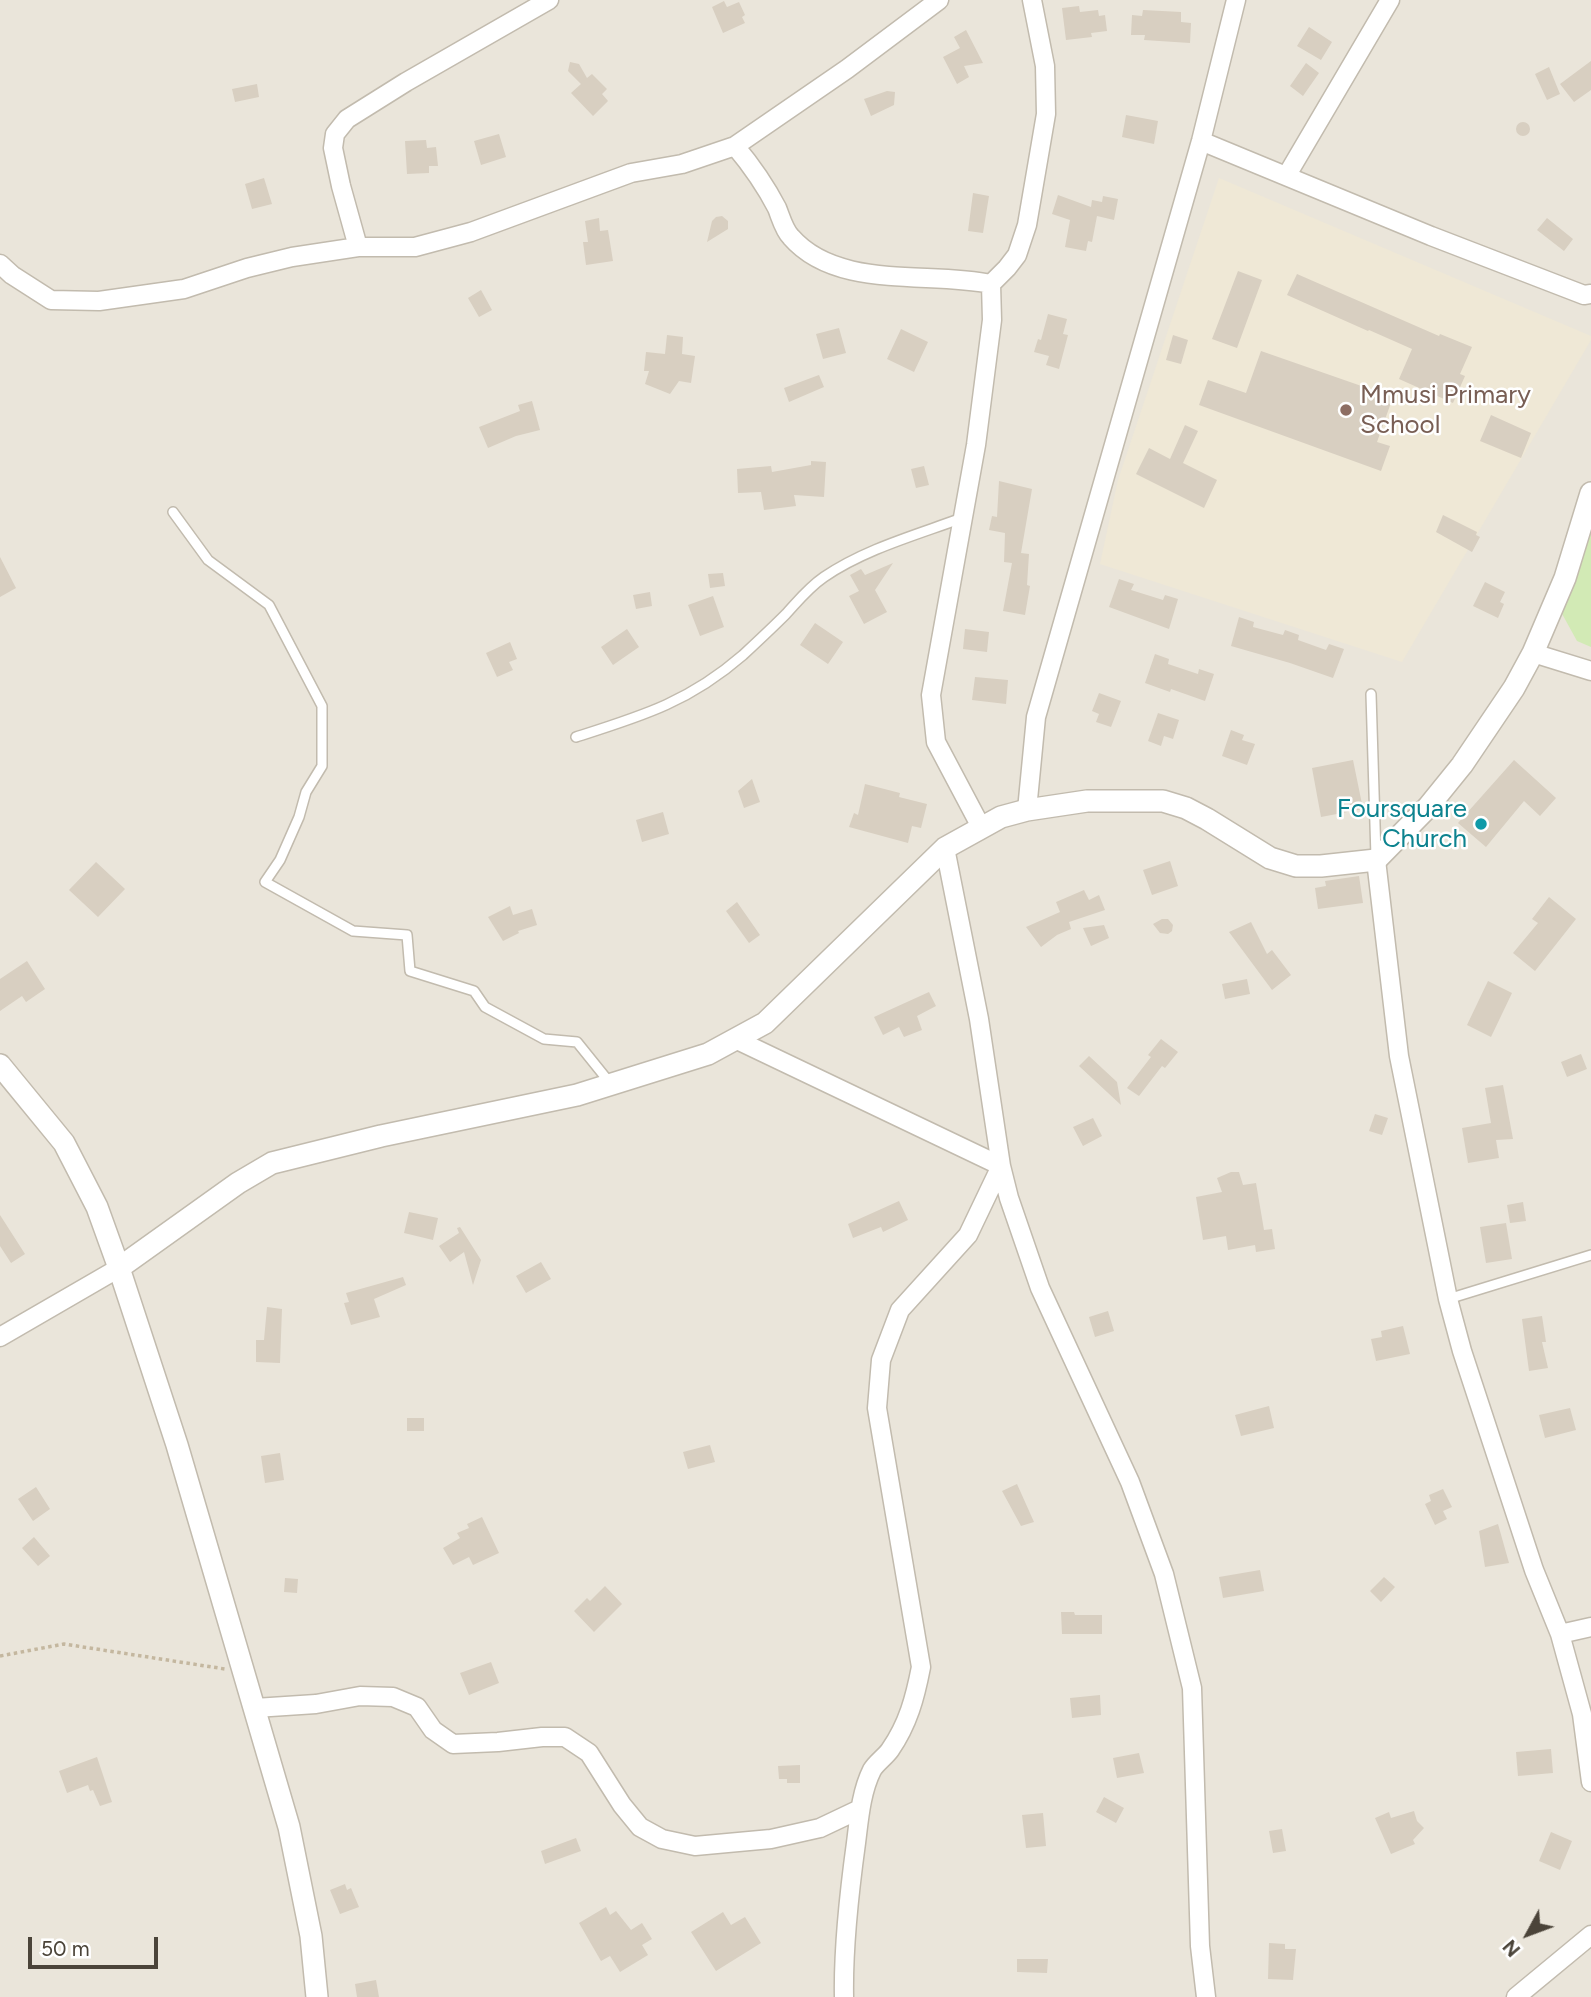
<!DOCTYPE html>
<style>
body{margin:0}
#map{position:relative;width:1591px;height:1997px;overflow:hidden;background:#f6f3ec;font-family:Figtree,sans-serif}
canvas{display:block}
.north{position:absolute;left:1493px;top:1899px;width:70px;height:70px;-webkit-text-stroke:5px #fff;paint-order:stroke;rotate:229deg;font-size:19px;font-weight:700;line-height:28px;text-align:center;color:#4b4439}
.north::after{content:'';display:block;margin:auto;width:24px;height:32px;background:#4b4439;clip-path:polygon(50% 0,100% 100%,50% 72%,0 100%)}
.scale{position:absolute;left:28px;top:1937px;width:130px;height:32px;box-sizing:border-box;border:4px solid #4b4439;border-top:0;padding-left:9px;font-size:21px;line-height:24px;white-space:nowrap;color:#4b4439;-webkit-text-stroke:5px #fff;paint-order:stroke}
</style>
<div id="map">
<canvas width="1591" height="1997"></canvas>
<div class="north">N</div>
<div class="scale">50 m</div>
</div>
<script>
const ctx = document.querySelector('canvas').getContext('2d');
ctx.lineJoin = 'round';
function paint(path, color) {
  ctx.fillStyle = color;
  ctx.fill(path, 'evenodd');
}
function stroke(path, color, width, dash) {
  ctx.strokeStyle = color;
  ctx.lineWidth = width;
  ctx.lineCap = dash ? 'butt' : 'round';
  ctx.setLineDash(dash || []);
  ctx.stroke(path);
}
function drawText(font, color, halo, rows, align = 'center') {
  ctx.font = font + ' Figtree,sans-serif';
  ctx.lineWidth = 5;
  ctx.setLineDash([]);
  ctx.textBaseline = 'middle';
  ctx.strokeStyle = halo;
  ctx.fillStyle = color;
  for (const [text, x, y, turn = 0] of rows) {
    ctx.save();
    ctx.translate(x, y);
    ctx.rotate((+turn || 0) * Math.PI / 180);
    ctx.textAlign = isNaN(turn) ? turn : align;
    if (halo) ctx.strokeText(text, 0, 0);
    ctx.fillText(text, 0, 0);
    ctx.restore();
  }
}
const residential = new Path2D(`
 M 0,0 L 1591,0 L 1591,1997 L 0,1997 Z`);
const education = new Path2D(`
 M 1219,178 L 1591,336 L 1591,340 L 1402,662 L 1100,564 L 1118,480 Z`);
const green = new Path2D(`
 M 1591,490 L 1591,647 L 1577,641 L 1555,601 Z`);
const building = new Path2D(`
 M 724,1 L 727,7 L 739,2 L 745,15 L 742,17 L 745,23 L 723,33 L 712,7 Z
 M 1079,6 L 1080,12 L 1098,10 L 1099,16 L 1105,15 L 1107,31 L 1091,33 L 1092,37 L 1066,40 L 1062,8 Z
 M 1143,10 L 1181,12 L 1181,22 L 1191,23 L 1190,43 L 1144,40 L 1145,35 L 1131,35 L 1132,15 L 1142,16 Z
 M 1309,27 L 1332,42 L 1321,60 L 1297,46 Z
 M 966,30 L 983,63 L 964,66 L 969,77 L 957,84 L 943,57 L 960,48 L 954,37 Z
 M 1591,61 L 1591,90 L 1574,102 L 1560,84 Z
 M 570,62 L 579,64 L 587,78 L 592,74 L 607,89 L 602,94 L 608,101 L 593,116 L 571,93 L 581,84 L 568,71 Z
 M 1306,63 L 1319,73 L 1303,96 L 1290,86 Z
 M 1549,67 L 1560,94 L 1547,100 L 1535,74 Z
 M 257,84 L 259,97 L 235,102 L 232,89 Z
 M 887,91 L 895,92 L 894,105 L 871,116 L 864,99 Z
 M 1126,115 L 1158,121 L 1154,144 L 1122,137 Z
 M1516 129a7 7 0 1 1 14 0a7 7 0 1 1-14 0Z
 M 499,134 L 506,157 L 481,165 L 474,141 Z
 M 426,140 L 427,148 L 436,147 L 438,166 L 429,166 L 429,173 L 407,174 L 405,141 Z
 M 264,178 L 272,204 L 252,209 L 245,184 Z
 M 973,193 L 989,196 L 983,233 L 968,231 Z
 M 1058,195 L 1091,207 L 1092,200 L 1102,202 L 1103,196 L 1118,199 L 1114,220 L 1097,216 L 1092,242 L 1088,241 L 1086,251 L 1065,247 L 1070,220 L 1052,214 Z
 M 722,216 L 728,221 L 728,229 L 707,242 L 712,221 L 716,217 Z
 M 599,218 L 600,231 L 608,230 L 613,261 L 586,265 L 583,242 L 588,242 L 585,221 Z
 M 1547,218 L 1573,239 L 1564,251 L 1537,230 Z
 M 1238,271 L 1262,280 L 1237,348 L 1212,339 Z
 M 1297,274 L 1439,336 L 1440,334 L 1472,347 L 1460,374 L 1465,376 L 1453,403 L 1399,379 L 1412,349 L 1369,330 L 1368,331 L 1287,295 Z
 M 481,290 L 492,310 L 479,317 L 468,298 Z
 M 1048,314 L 1067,319 L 1063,334 L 1068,335 L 1059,369 L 1046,365 L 1049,356 L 1034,352 L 1038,339 L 1041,340 Z
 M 839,328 L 846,353 L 823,359 L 816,334 Z
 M 901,329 L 928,342 L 914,372 L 887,359 Z
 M 667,335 L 683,337 L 682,354 L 695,356 L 691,383 L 679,381 L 670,394 L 645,384 L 649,371 L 644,371 L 646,352 L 665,354 Z
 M 1173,335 L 1188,340 L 1181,364 L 1166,360 Z
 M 1261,351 L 1393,397 L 1377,442 L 1390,446 L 1381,471 L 1199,405 L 1208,380 L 1246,393 Z
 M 819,375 L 824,387 L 789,402 L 784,388 Z
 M 532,401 L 540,430 L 516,436 L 488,448 L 479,427 L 520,411 L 518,405 Z
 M 1491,415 L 1531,433 L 1521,458 L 1480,441 Z
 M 1185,425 L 1198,431 L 1183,463 L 1217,480 L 1204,508 L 1136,474 L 1149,448 L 1170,459 Z
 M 811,461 L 826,462 L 824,497 L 794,495 L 796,506 L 764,510 L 761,492 L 738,493 L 737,469 L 771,466 L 772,472 L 811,465 Z
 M 924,466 L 929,485 L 916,488 L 911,469 Z
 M 999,481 L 1032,489 L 1021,553 L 1029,554 L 1027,585 L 1030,586 L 1025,615 L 1003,611 L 1012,563 L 1004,562 L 1005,533 L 989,530 L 992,516 L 997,517 Z
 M 1443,515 L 1477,532 L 1476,535 L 1480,537 L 1472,552 L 1436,532 Z
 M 0,557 L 16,588 L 0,597 Z
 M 893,563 L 875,590 L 887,612 L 864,624 L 849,596 L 859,591 L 850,575 L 861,569 L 865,575 Z
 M 723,573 L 725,586 L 710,588 L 708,574 Z
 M 1119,579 L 1134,584 L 1131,590 L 1163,600 L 1165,595 L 1178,599 L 1169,629 L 1109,607 Z
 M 1485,582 L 1505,592 L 1500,602 L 1504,604 L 1498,618 L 1473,606 Z
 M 650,592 L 652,606 L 636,609 L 633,595 Z
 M 713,596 L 724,627 L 700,636 L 688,605 Z
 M 1239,617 L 1254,622 L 1253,627 L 1283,635 L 1285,630 L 1299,635 L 1298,640 L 1326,650 L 1329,644 L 1344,649 L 1333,678 L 1290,663 L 1231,646 Z
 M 815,623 L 843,642 L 828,664 L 800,645 Z
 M 627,629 L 639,647 L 613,665 L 601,647 Z
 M 965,629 L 989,632 L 987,652 L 963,649 Z
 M 510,642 L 517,659 L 509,662 L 513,670 L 497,677 L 486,653 Z
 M 1155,654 L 1169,659 L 1168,664 L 1198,674 L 1199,669 L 1214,674 L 1205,701 L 1171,689 L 1170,692 L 1145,683 Z
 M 975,677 L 1008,680 L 1006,704 L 972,700 Z
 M 1099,693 L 1121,701 L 1111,727 L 1096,722 L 1099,714 L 1092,711 Z
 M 1158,713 L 1179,720 L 1173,739 L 1164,736 L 1161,746 L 1148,741 Z
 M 1231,730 L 1244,735 L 1242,740 L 1255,744 L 1247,765 L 1222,756 Z
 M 1353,760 L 1363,809 L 1321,817 L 1312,768 Z
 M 1514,760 L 1556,798 L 1540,816 L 1524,801 L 1486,847 L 1458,823 Z
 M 752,779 L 760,802 L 744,808 L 738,791 Z
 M 865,784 L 900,793 L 899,797 L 927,804 L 921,828 L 912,826 L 908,843 L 849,827 L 854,813 L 858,815 Z
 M 663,812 L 669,834 L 642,842 L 636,820 Z
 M 1170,861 L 1178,886 L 1152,895 L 1143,870 Z
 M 96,862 L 125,889 L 98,917 L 69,890 Z
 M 1359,876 L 1363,903 L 1318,909 L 1315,888 L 1326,886 L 1325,881 Z
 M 1084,890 L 1089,900 L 1099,895 L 1105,910 L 1069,922 L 1071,929 L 1057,935 L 1041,947 L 1026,927 L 1060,912 L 1056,902 Z
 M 1549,897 L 1576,919 L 1535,971 L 1513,953 L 1538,923 L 1532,919 Z
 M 737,902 L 760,935 L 749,943 L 726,911 Z
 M 510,906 L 513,915 L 532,909 L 537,925 L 518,931 L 519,933 L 503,941 L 488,917 Z
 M 1162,919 L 1168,919 L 1173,925 L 1172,931 L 1168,934 L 1160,933 L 1153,924 Z
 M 1251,922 L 1267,954 L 1272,950 L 1291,975 L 1272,990 L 1229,932 Z
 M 1104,925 L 1109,938 L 1091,946 L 1083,928 Z
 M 27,961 L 45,989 L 26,1002 L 22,996 L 0,1011 L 0,979 Z
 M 1247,979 L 1250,994 L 1225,999 L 1222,984 Z
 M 1488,981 L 1512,993 L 1491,1037 L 1467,1025 Z
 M 929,992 L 936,1006 L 917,1016 L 922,1030 L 904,1037 L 899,1027 L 883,1035 L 874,1017 Z
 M 1161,1039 L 1178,1052 L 1165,1068 L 1162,1066 L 1139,1096 L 1127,1088 L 1151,1057 L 1148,1055 Z
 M 1581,1054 L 1587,1069 L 1567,1077 L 1561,1062 Z
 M 1089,1056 L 1117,1082 L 1121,1105 L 1079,1066 Z
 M 1503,1085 L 1513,1139 L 1496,1140 L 1499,1158 L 1468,1163 L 1462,1128 L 1491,1123 L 1485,1088 Z
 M 1375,1114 L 1388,1118 L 1382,1135 L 1369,1131 Z
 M 1093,1118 L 1102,1136 L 1083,1146 L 1073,1127 Z
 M 1231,1172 L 1239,1172 L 1243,1185 L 1256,1183 L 1264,1230 L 1272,1229 L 1275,1249 L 1256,1252 L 1255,1245 L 1228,1250 L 1226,1236 L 1203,1240 L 1196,1197 L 1222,1192 L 1217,1178 Z
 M 899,1201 L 908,1220 L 883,1232 L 881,1227 L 853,1238 L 848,1224 Z
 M 1523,1202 L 1526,1221 L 1510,1223 L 1507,1205 Z
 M 409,1212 L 438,1218 L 433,1240 L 404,1233 Z
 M 0,1215 L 25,1254 L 11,1263 L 0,1246 Z
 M 1506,1223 L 1512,1259 L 1486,1263 L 1480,1227 Z
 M 460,1227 L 481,1260 L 473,1285 L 464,1252 L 450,1262 L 439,1246 L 459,1233 L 457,1228 Z
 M 541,1262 L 551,1279 L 526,1293 L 516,1276 Z
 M 403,1277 L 406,1285 L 374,1299 L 380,1317 L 351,1325 L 344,1303 L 349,1302 L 346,1293 Z
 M 267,1307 L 282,1309 L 280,1363 L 256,1362 L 256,1340 L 264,1340 Z
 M 1108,1311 L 1114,1331 L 1095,1337 L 1089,1317 Z
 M 1542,1316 L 1546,1342 L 1542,1342 L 1548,1368 L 1529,1371 L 1522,1319 Z
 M 1403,1326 L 1410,1354 L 1376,1361 L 1371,1339 L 1382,1337 L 1381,1331 Z
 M 1269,1406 L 1274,1428 L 1241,1436 L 1235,1415 Z
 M 1570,1408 L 1576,1430 L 1545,1438 L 1539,1415 Z
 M 407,1418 L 424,1418 L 424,1431 L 407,1431 Z
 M 710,1445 L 715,1462 L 688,1469 L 683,1452 Z
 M 280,1453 L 284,1480 L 265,1483 L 261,1456 Z
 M 1017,1484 L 1034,1522 L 1021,1526 L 1002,1491 Z
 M 36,1487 L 50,1509 L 33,1521 L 18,1499 Z
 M 1443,1489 L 1452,1507 L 1443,1511 L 1447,1519 L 1435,1525 L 1425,1504 L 1431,1501 L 1429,1495 Z
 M 482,1517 L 499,1553 L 473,1565 L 469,1557 L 453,1565 L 443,1548 L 460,1538 L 457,1533 L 469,1528 L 467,1524 Z
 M 1498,1524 L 1509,1563 L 1485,1567 L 1479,1531 Z
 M 34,1537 L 50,1556 L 38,1566 L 22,1548 Z
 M 1260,1570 L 1264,1591 L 1223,1598 L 1219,1577 Z
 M 1384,1577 L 1395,1587 L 1381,1602 L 1370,1591 Z
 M 285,1578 L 298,1579 L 297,1593 L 284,1592 Z
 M 605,1586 L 622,1604 L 594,1632 L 574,1611 L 587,1598 L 590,1601 Z
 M 1061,1612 L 1074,1612 L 1075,1615 L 1102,1615 L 1102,1634 L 1062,1634 Z
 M 491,1662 L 499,1683 L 469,1695 L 460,1673 Z
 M 1100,1695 L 1101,1715 L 1072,1718 L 1070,1698 Z
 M 1551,1749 L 1553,1773 L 1518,1776 L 1516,1752 Z
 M 1139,1753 L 1144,1773 L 1117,1778 L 1113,1758 Z
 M 97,1757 L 112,1802 L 100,1806 L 93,1790 L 90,1791 L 88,1785 L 67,1793 L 59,1771 Z
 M 800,1765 L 800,1783 L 787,1783 L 787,1779 L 779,1779 L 778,1766 Z
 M 1104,1797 L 1124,1808 L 1116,1823 L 1096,1812 Z
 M 1414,1811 L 1417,1821 L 1424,1828 L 1413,1840 L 1415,1844 L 1391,1854 L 1375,1818 L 1389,1812 L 1391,1818 Z
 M 1043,1813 L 1046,1846 L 1026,1848 L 1022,1815 Z
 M 1282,1829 L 1286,1851 L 1273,1853 L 1269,1831 Z
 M 1551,1832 L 1572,1841 L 1560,1870 L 1539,1861 Z
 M 576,1838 L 581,1851 L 545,1864 L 541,1851 Z
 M 345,1884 L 347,1890 L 351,1888 L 359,1907 L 340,1914 L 330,1890 Z
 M 606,1907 L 610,1915 L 616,1911 L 631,1930 L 642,1923 L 652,1939 L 642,1945 L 648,1955 L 620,1972 L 610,1956 L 601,1961 L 579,1923 Z
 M 723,1912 L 731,1925 L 745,1917 L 761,1943 L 716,1971 L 691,1932 Z
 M 1269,1943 L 1285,1944 L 1285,1949 L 1296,1949 L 1293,1980 L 1268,1979 Z
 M 1017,1959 L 1048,1959 L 1047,1973 L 1017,1972 Z
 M 376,1980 L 379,1997 L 357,1997 L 355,1984 Z`);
const path = new Path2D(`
 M 0,1656 L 64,1644 L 225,1669`);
const service = new Path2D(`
 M 173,512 L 208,560 L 269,605 L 322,706 L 322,766 L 306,792 L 299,817 L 280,860 L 265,882 L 353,931 L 407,935 L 410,971 L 474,991 L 485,1007 L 544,1039 L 577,1042 L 610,1083
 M 1371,694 L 1376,857
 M 576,737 C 642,716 689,702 743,655 C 757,642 772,628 786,614 C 798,601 808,588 824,577 C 865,549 916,535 962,518
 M 1448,1299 L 1591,1255`);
const minor = new Path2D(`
 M 1201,141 L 1431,236 L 1584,295 L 1591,294
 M 735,146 C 751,165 765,185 777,208 C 781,218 784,230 791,237 C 837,290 928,271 991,284 L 992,320 L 976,445 L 931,695 L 936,742 L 981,827
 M 1287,175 L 1390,0
 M 358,247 L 341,186 L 333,148 L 335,134 L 347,119 L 406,82 L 549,0
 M 0,264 L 12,275 L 51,300 L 99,301 L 184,289 L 247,268 L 292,257 L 358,247 L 415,247 L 471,232 L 631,173 L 682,164 L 735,146 L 847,69 L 939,0
 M 991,284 L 1007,268 L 1017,255 L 1027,225 L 1046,114 L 1045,66 L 1032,0
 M 1533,653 L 1591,671
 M 1027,810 L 1036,717 L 1201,141 L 1236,0
 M 945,848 L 979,1019 L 1001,1166 L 1009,1198 L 1040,1288 L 1130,1482 L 1164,1574 L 1192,1688 L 1200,1946 L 1206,1997
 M 1376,860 L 1399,1056 L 1448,1299 L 1462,1351 L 1534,1570 L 1560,1634 L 1582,1714 L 1591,1782
 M 735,1039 L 1001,1166 L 968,1235 L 900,1310 L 881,1360 L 877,1408 L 921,1667 C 915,1698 908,1724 890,1750 C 885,1757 876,1763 872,1770 C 861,1792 859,1819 856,1843 C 849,1894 843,1946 844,1997
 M 0,1337 L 119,1268
 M 1560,1634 L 1591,1627
 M 255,1708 L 316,1704 L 360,1696 L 393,1697 L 417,1707 L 433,1730 L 453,1744 L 498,1742 L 542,1737 L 565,1737 L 589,1753 L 622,1805 L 640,1827 L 662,1839 L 695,1846 L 771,1839 L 820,1828 L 860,1809
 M 1516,1997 L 1591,1935`);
const tertiary = new Path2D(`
 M 0,1065 L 64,1143 L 97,1207 L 119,1268 L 177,1445 L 289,1827 L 311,1936 L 317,1997
 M 119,1268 L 238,1183 L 272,1163 L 381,1136 L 577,1095 L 708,1054 L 765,1023 L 945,848 L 1001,817 L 1027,810 L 1087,801 L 1163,801 L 1186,808 L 1207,819 L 1270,858 L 1296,866 L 1321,866 L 1376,860 L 1428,807 L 1462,765 L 1514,688 L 1533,653 L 1565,578 L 1591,493`);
const markers = [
 [1346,410,7,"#8d6e63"],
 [1481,824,7,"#0f9aa8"]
];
const educationNames = [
 ["Mmusi Primary",1360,395],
 ["School",1360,425]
];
const cultureNames = [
 ["Foursquare",1467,809],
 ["Church",1467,839]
];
paint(residential, '#eae5da');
paint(education, '#efe8d6');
paint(green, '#d2eab5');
paint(building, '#d8cfc1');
stroke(service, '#c2bbae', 12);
stroke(minor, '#c2bbae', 21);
stroke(tertiary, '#c2bbae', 24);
stroke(path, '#c4b79f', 3.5, [3.5, 3.5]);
stroke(service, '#fff', 9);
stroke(minor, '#fff', 18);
stroke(tertiary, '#fff', 21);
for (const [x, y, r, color] of markers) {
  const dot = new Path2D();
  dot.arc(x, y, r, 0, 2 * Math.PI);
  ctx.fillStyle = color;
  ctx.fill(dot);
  stroke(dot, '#fff', 2.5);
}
drawText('26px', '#785e54', '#fff', educationNames, 'left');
drawText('26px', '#0d838f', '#fff', cultureNames, 'right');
</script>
